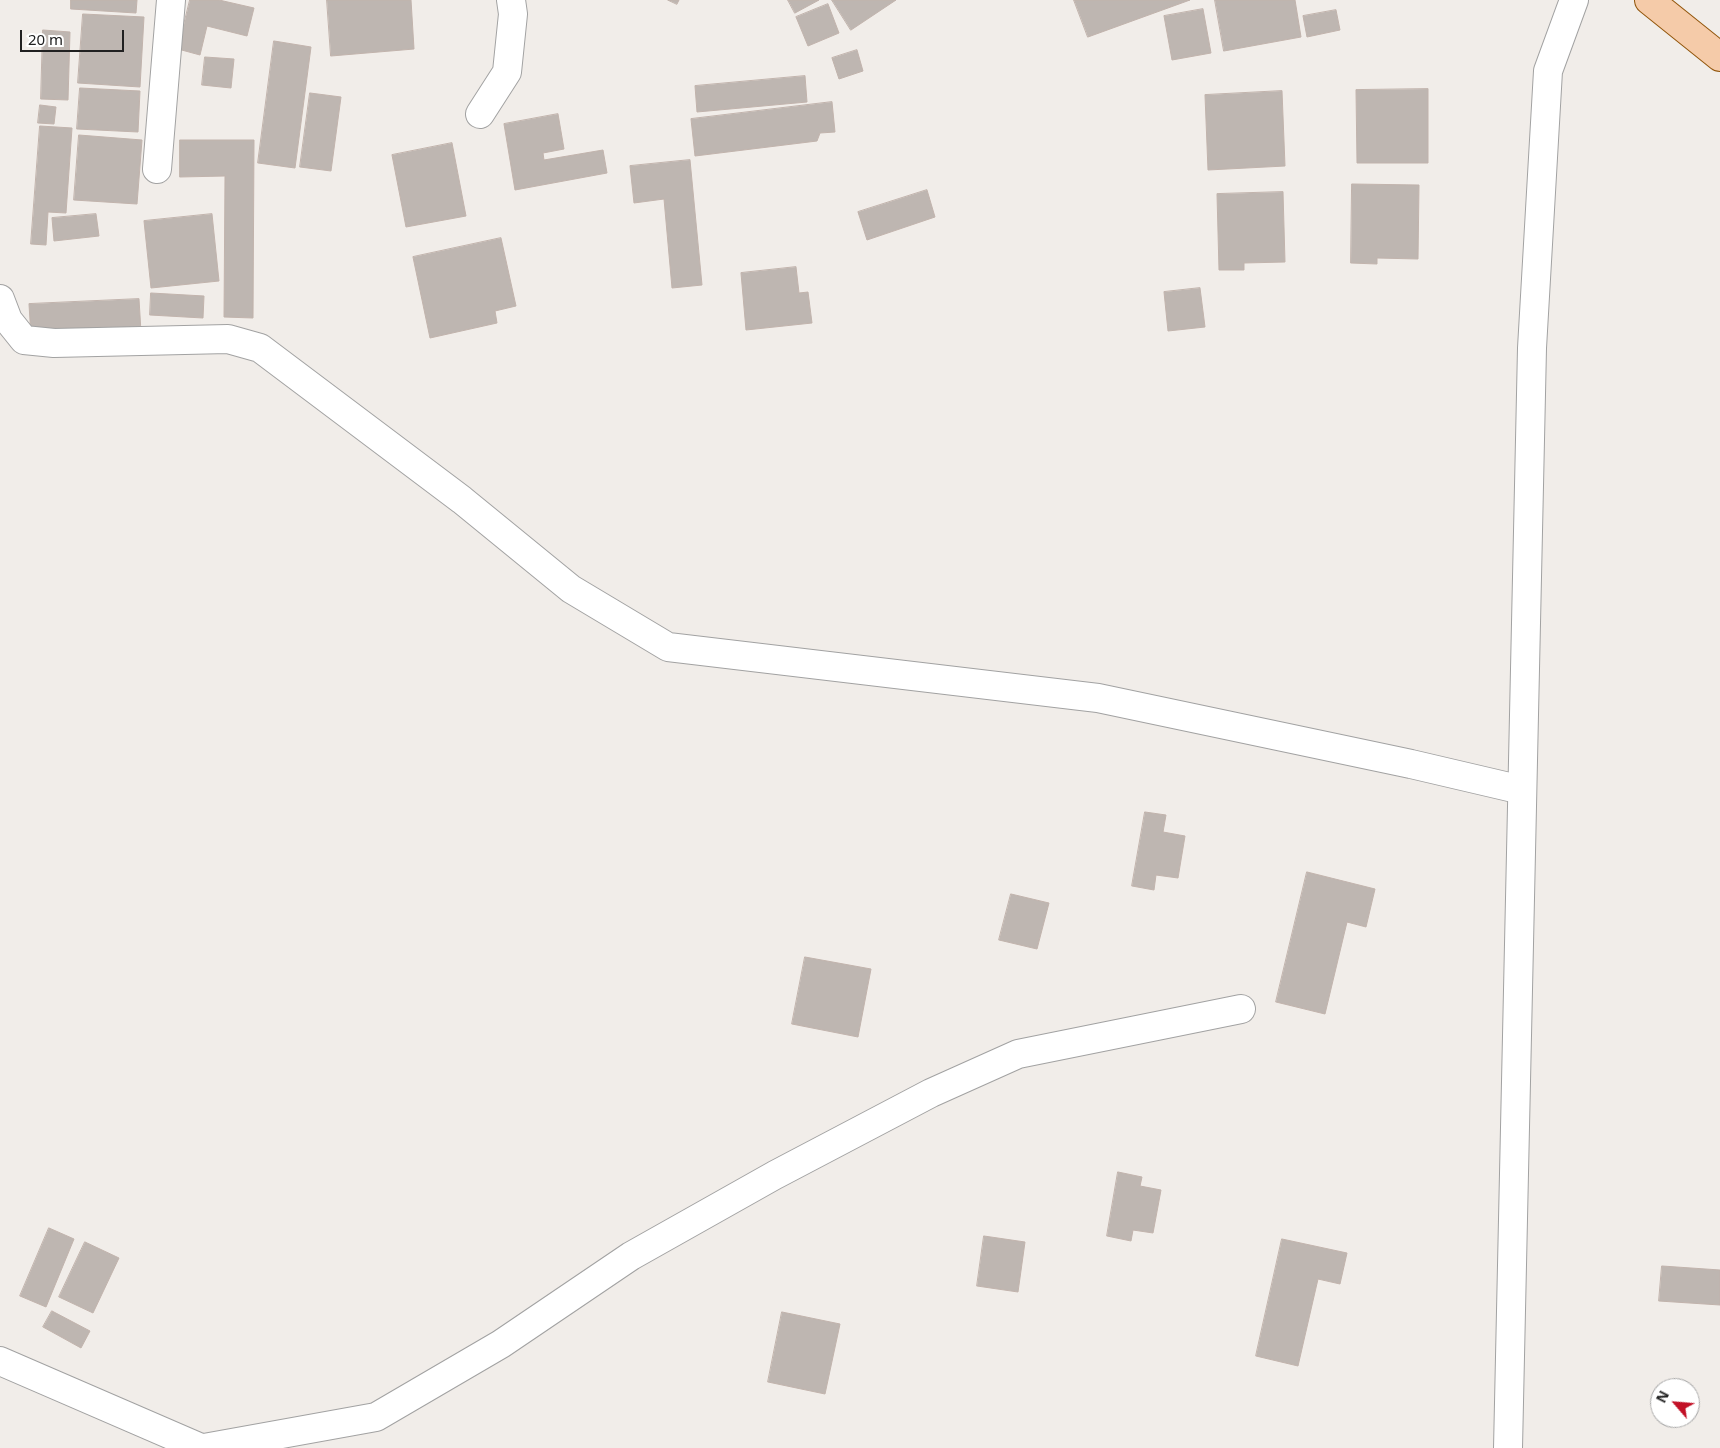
<!DOCTYPE html>
<style>
body{margin:0}
#map{position:relative;width:1720px;height:1448px;overflow:hidden;background:#f1ede9;font-family:"Noto Sans",sans-serif}
canvas{display:block}
.north{position:absolute;left:1650px;top:1378px;width:50px;height:50px;box-sizing:border-box;background:#fff;border:1px solid #a6a6a6;border-radius:50%;rotate:297deg;font-size:14px;font-weight:700;line-height:20px;text-align:center;color:#212121}
.north::after{content:'';display:block;margin:auto;width:18px;height:22px;background:#c21026;clip-path:polygon(50% 0,100% 100%,50% 72%,0 100%)}
.scale{position:absolute;left:20px;top:30px;width:104px;height:22px;box-sizing:border-box;border:2px solid #212121;border-top:0;padding-left:6px;font-size:15px;line-height:18px;white-space:nowrap;color:#212121;-webkit-text-stroke:4px #fff;paint-order:stroke}
</style>
<div id="map">
<canvas width="1720" height="1448"></canvas>
<div class="north">N</div>
<div class="scale">20 m</div>
</div>
<script>
const ctx = document.querySelector('canvas').getContext('2d');
ctx.lineJoin = 'round';
function paint(path, color) {
  ctx.fillStyle = color;
  ctx.fill(path, 'evenodd');
}
function stroke(path, color, width, dash) {
  ctx.strokeStyle = color;
  ctx.lineWidth = width;
  ctx.lineCap = dash ? 'butt' : 'round';
  ctx.setLineDash(dash || []);
  ctx.stroke(path);
}
const building = new Path2D(`
 M 71,0 L 137,0 L 136,13 L 71,9 Z
 M 190,0 L 219,0 L 254,8 L 247,36 L 207,26 L 200,55 L 178,49 Z
 M 327,0 L 411,0 L 414,49 L 331,56 Z
 M 668,0 L 679,0 L 677,4 Z
 M 788,0 L 819,0 L 795,13 Z
 M 832,0 L 896,0 L 851,30 Z
 M 1074,0 L 1190,0 L 1088,37 Z
 M 1215,0 L 1295,0 L 1301,37 L 1224,51 Z
 M 828,4 L 839,33 L 808,46 L 796,17 Z
 M 1203,9 L 1211,53 L 1172,60 L 1164,16 Z
 M 1336,10 L 1340,30 L 1307,37 L 1303,16 Z
 M 83,14 L 144,17 L 140,87 L 78,83 Z
 M 43,30 L 70,32 L 68,100 L 41,99 Z
 M 274,41 L 311,47 L 295,168 L 258,163 Z
 M 857,50 L 863,71 L 839,79 L 832,58 Z
 M 205,57 L 234,59 L 231,88 L 202,85 Z
 M 805,76 L 807,102 L 697,112 L 695,86 Z
 M 80,88 L 140,91 L 138,132 L 77,129 Z
 M 1428,89 L 1428,163 L 1357,163 L 1356,90 Z
 M 1282,91 L 1285,166 L 1208,170 L 1205,95 Z
 M 310,93 L 341,97 L 331,171 L 300,167 Z
 M 832,102 L 835,132 L 820,133 L 817,141 L 695,156 L 691,119 Z
 M 40,105 L 56,107 L 54,124 L 38,123 Z
 M 558,114 L 564,149 L 543,153 L 544,160 L 603,150 L 607,173 L 515,190 L 504,124 Z
 M 40,126 L 72,128 L 66,213 L 48,212 L 46,245 L 31,244 Z
 M 79,135 L 142,140 L 137,204 L 74,200 Z
 M 180,140 L 254,140 L 253,318 L 224,317 L 225,176 L 180,177 Z
 M 452,143 L 466,216 L 406,227 L 392,155 Z
 M 690,160 L 702,285 L 672,288 L 664,199 L 634,203 L 630,166 Z
 M 1352,184 L 1419,185 L 1418,259 L 1377,258 L 1377,264 L 1351,263 Z
 M 927,190 L 935,217 L 867,240 L 858,212 Z
 M 1283,192 L 1285,262 L 1244,263 L 1244,270 L 1219,270 L 1217,194 Z
 M 96,214 L 99,236 L 54,241 L 52,218 Z
 M 212,214 L 219,281 L 151,288 L 144,221 Z
 M 501,238 L 516,306 L 495,311 L 497,323 L 430,338 L 413,257 Z
 M 796,267 L 799,293 L 808,292 L 812,323 L 746,330 L 741,273 Z
 M 1200,288 L 1205,327 L 1168,331 L 1164,292 Z
 M 151,293 L 204,296 L 203,318 L 150,315 Z
 M 139,299 L 141,332 L 31,337 L 29,304 Z
 M 1145,812 L 1166,815 L 1163,832 L 1185,836 L 1178,878 L 1156,875 L 1154,890 L 1132,886 Z
 M 1307,872 L 1375,889 L 1366,927 L 1347,922 L 1325,1014 L 1276,1002 Z
 M 1011,894 L 1049,903 L 1037,949 L 999,940 Z
 M 805,957 L 871,969 L 858,1037 L 792,1024 Z
 M 1118,1172 L 1142,1177 L 1140,1186 L 1161,1190 L 1153,1233 L 1133,1230 L 1131,1241 L 1107,1236 Z
 M 49,1228 L 74,1239 L 46,1307 L 20,1296 Z
 M 984,1236 L 1025,1242 L 1018,1292 L 977,1286 Z
 M 1282,1239 L 1347,1253 L 1340,1284 L 1318,1279 L 1298,1366 L 1256,1356 Z
 M 85,1242 L 119,1258 L 93,1313 L 59,1297 Z
 M 1662,1266 L 1720,1270 L 1720,1305 L 1659,1301 Z
 M 52,1311 L 90,1331 L 81,1348 L 43,1327 Z
 M 782,1312 L 840,1324 L 825,1394 L 768,1382 Z`);
const minor = new Path2D(`
 M 480,114 L 507,72 L 513,14 L 511,0
 M 157,169 L 171,0
 M 0,299 L 8,320 L 24,340 L 54,343 L 228,339 L 260,348 L 462,500 L 571,589 L 668,647 L 1098,698 L 1411,764 L 1522,790
 M 0,1361 L 201,1448
 M 204,1448 L 376,1417 L 501,1344 L 631,1256 L 775,1175 L 931,1093 L 1018,1054 L 1241,1009`);
const tertiary = new Path2D(`
 M 1508,1448 L 1532,348 L 1548,71 L 1574,0`);
const primary = new Path2D(`
 M 1649,0 L 1720,57`);
paint(building, '#beb6b1');
stroke(building, '#c1b3ac', 1);
stroke(minor, '#a2a2a2', 30);
stroke(tertiary, '#a2a2a2', 30);
stroke(primary, '#92560c', 30);
stroke(minor, '#fff', 28);
stroke(tertiary, '#fff', 28);
stroke(primary, '#f5cba9', 28);
</script>
